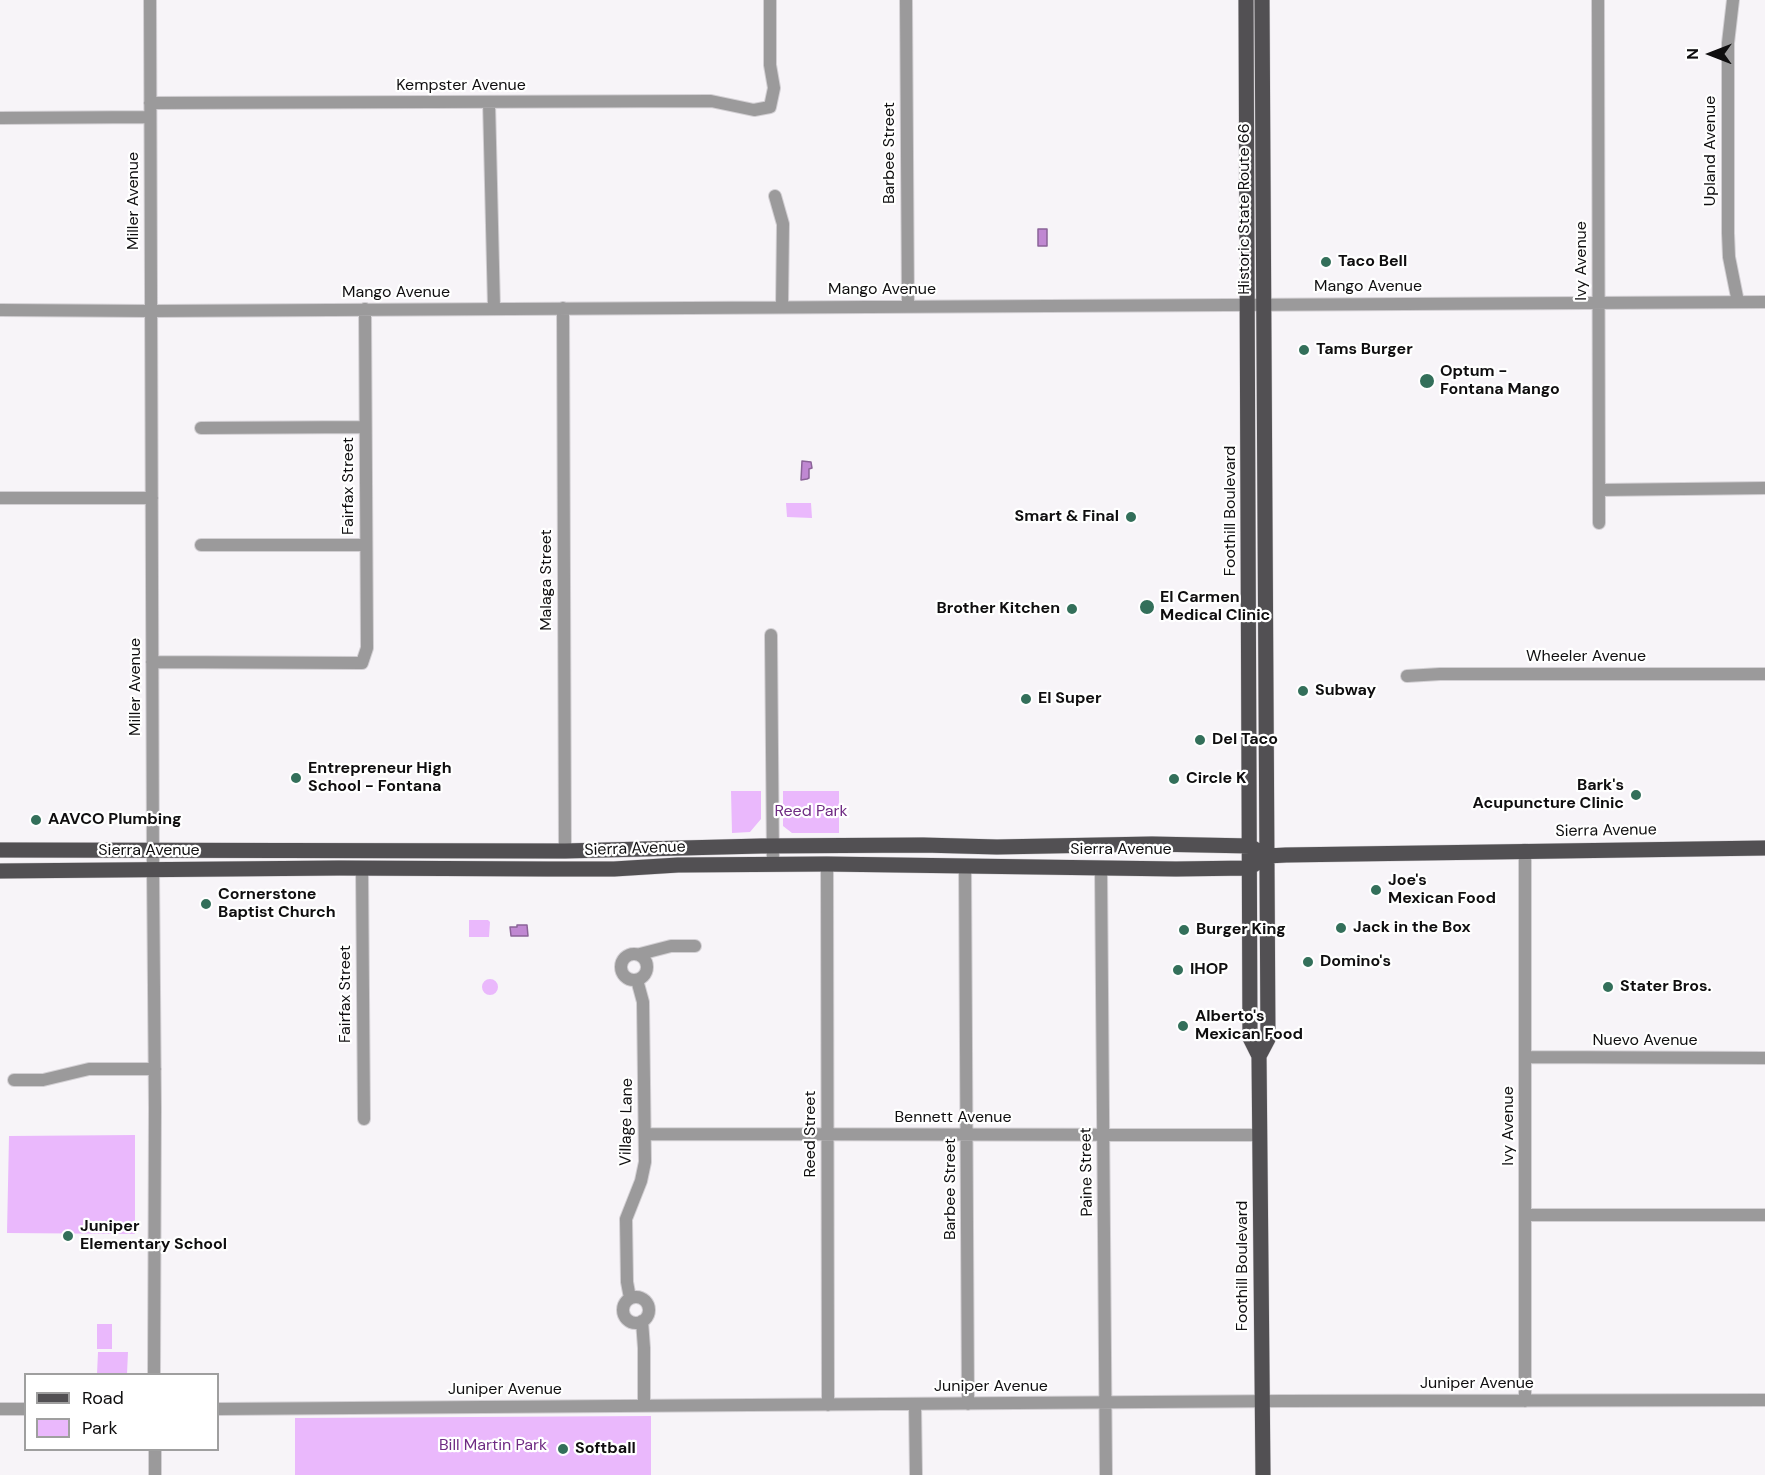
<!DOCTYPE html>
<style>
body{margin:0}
#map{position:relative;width:1765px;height:1475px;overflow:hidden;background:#f7f4f8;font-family:"DM Sans",sans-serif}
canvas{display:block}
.legend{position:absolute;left:24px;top:1373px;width:195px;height:78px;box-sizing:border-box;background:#fff;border:2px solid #9f9f9f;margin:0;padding:8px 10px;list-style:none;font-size:18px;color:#0f0e0f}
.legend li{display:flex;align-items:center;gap:12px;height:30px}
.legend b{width:30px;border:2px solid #9f9f9f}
.north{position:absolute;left:1681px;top:24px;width:60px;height:60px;-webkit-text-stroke:4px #fff;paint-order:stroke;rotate:270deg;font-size:16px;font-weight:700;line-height:24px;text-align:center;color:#0f0e0f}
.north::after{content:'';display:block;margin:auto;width:21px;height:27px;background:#0f0e0f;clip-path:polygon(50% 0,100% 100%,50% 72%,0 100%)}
</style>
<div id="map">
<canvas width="1765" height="1475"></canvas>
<ul class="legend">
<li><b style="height:8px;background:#525053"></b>Road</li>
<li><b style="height:16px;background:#eab8fc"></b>Park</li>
</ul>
<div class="north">N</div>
</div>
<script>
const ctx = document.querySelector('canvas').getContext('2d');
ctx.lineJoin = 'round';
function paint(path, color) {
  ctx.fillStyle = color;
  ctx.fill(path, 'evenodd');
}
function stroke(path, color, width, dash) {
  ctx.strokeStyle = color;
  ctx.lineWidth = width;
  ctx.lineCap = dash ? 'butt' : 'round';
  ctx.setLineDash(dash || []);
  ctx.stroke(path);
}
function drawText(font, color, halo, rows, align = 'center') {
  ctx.font = font + ' "DM Sans",sans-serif';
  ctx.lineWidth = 4.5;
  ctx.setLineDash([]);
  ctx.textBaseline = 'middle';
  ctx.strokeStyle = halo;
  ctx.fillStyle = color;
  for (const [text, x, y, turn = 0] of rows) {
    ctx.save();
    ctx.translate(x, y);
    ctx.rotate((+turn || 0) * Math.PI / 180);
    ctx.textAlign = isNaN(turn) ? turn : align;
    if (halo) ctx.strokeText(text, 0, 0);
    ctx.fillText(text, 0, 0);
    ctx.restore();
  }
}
const green = new Path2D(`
 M 786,503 L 811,503 L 812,518 L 787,517 Z
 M 731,791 L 761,791 L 761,819 L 750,832 L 732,833 Z
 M 783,791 L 839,791 L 839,833 L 792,833 L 783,826 Z
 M 488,920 L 490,922 L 489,937 L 469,937 L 469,920 Z
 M482 987a8 8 0 1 1 16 0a8 8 0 1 1-16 0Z
 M 135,1135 L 135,1234 L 7,1233 L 9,1136 Z
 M 97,1324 L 112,1324 L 112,1349 L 97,1349 Z
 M 98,1352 L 128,1352 L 127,1374 L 97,1374 Z
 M 651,1416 L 651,1475 L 295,1475 L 295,1418 Z`);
const water = new Path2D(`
 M 1038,229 L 1047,229 L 1047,246 L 1038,246 Z
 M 802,461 L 811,462 L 812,468 L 809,469 L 809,478 L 807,479 L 801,480 Z
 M 517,925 L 527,925 L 528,936 L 511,936 L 510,927 L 517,927 Z`);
const minor = new Path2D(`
 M 150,0 L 153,869 L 155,1108 L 154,1374
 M 906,0 L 908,306
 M 1598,0 L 1599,523
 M 1733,0 L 1728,43 L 1728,233 L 1729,257 L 1738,302
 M 489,102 L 494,308
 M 150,103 L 711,101 L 754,110 L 770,107 L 774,88 L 770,65 L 770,0
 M 0,118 L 150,117
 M 775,196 L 783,224 L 782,307
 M 563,308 L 565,851
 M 0,310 L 151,311 L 1765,302
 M 201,428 L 365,427
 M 1600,490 L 1765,488
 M 0,498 L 152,498
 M 201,545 L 365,545
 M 771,635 L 773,865
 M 152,662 L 362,663 L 367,648 L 365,309
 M 1407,676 L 1440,674 L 1765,674
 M 1525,850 L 1525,1401
 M 827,864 L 828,1405
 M 965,865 L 968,1404
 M 362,869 L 364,1119
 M 1101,869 L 1106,1475
 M621 967a13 13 0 1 1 26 0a13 13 0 1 1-26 0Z
 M 640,954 L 671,946 L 695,946
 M 1525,1057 L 1765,1058
 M 14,1080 L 43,1080 L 89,1069 L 155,1069
 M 645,1134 L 1260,1135
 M 1525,1215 L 1765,1215
 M623 1310a13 13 0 1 1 26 0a13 13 0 1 1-26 0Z
 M 630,1298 L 627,1282 L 626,1219 L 641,1181 L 645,1162 L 643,1002 L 637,980
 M 642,1321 L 644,1348 L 644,1406
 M 915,1404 L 916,1475
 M 0,1409 L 26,1409
 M 218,1409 L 1282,1401 L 1765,1400
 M 155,1450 L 155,1475`);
const major = new Path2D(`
 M 1246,0 L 1250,1038 L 1259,1056 L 1263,1475
 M 0,850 L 565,851 L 761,846 L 923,845 L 997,847 L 1152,844 L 1250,846 L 1258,851
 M 0,871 L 339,868 L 548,869 L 614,869 L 678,865 L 827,864 L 1176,869 L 1249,868 L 1267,856 L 1286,855 L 1765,848
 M 1259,1056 L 1268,1039 L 1262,0`);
const markers = [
 [1326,262,6,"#336f5a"],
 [1304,350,6,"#336f5a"],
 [1427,381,8,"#336f5a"],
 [1131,517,6,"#336f5a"],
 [1147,607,8,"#336f5a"],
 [1072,609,6,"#336f5a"],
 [1303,691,6,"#336f5a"],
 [1026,699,6,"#336f5a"],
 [1200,740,6,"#336f5a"],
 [296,778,6,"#336f5a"],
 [1174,779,6,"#336f5a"],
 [1636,795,6,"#336f5a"],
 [36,820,6,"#336f5a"],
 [1376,890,6,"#336f5a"],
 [206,904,6,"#336f5a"],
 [1341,928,6,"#336f5a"],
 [1184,930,6,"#336f5a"],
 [1308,962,6,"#336f5a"],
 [1178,970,6,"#336f5a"],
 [1608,987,6,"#336f5a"],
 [1183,1026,6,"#336f5a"],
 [68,1236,6,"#336f5a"],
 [563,1449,6,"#336f5a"]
];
const streetNames = [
 ["Kempster Avenue",461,86],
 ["Upland Avenue",1711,151,-90],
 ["Barbee Street",890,153,-90],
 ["Miller Avenue",134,201,-90],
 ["Historic State Route 66",1245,209,-90],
 ["Ivy Avenue",1582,261,-90],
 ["Mango Avenue",1368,287],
 ["Mango Avenue",882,290],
 ["Mango Avenue",396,293],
 ["Fairfax Street",349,486,-90],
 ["Foothill Boulevard",1231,511,-90],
 ["Malaga Street",547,580,-90],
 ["Wheeler Avenue",1586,657],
 ["Miller Avenue",136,687,-90],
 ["Sierra Avenue",1606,831,-1],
 ["Sierra Avenue",635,849,-2],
 ["Sierra Avenue",1121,850],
 ["Sierra Avenue",149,851],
 ["Fairfax Street",346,994,-90],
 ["Nuevo Avenue",1645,1041],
 ["Bennett Avenue",953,1118],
 ["Village Lane",627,1122,-89],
 ["Ivy Avenue",1509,1126,-90],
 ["Reed Street",811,1134,-90],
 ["Paine Street",1087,1172,-91],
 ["Barbee Street",951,1189,-90],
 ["Foothill Boulevard",1243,1266,-90],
 ["Juniper Avenue",1477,1384],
 ["Juniper Avenue",991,1387],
 ["Juniper Avenue",505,1390]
];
const poiNames = [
 ["Taco Bell",1338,262],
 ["Tams Burger",1316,350],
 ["Optum -",1440,372],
 ["Fontana Mango",1440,390],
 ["Smart & Final",1119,517,"right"],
 ["El Carmen",1160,598],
 ["Medical Clinic",1160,616],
 ["Brother Kitchen",1060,609,"right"],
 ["Subway",1315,691],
 ["El Super",1038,699],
 ["Del Taco",1212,740],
 ["Entrepreneur High",308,769],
 ["School - Fontana",308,787],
 ["Circle K",1186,779],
 ["Bark's",1624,786,"right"],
 ["Acupuncture Clinic",1624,804,"right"],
 ["AAVCO Plumbing",48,820],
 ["Joe's",1388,881],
 ["Mexican Food",1388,899],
 ["Cornerstone",218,895],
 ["Baptist Church",218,913],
 ["Jack in the Box",1353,928],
 ["Burger King",1196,930],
 ["Domino's",1320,962],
 ["IHOP",1190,970],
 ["Stater Bros.",1620,987],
 ["Alberto's",1195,1017],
 ["Mexican Food",1195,1035],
 ["Juniper",80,1227],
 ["Elementary School",80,1245],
 ["Softball",575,1449]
];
const parkNames = [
 ["Reed Park",811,812],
 ["Bill Martin Park",493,1446]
];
paint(green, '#eab8fc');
paint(water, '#c088d2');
stroke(water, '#8b6398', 1.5);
stroke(minor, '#d2cfd3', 14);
stroke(major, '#d2cfd3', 16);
stroke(minor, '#9b9a9b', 12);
stroke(major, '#525053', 15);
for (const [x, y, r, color] of markers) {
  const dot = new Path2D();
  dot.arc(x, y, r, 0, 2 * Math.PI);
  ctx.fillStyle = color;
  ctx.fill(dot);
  stroke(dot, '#fff', 2);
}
drawText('16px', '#0f0e0f', '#fff', streetNames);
drawText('bold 16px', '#0f0e0f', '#fff', poiNames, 'left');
drawText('16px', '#6f2b83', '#fff', parkNames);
</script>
